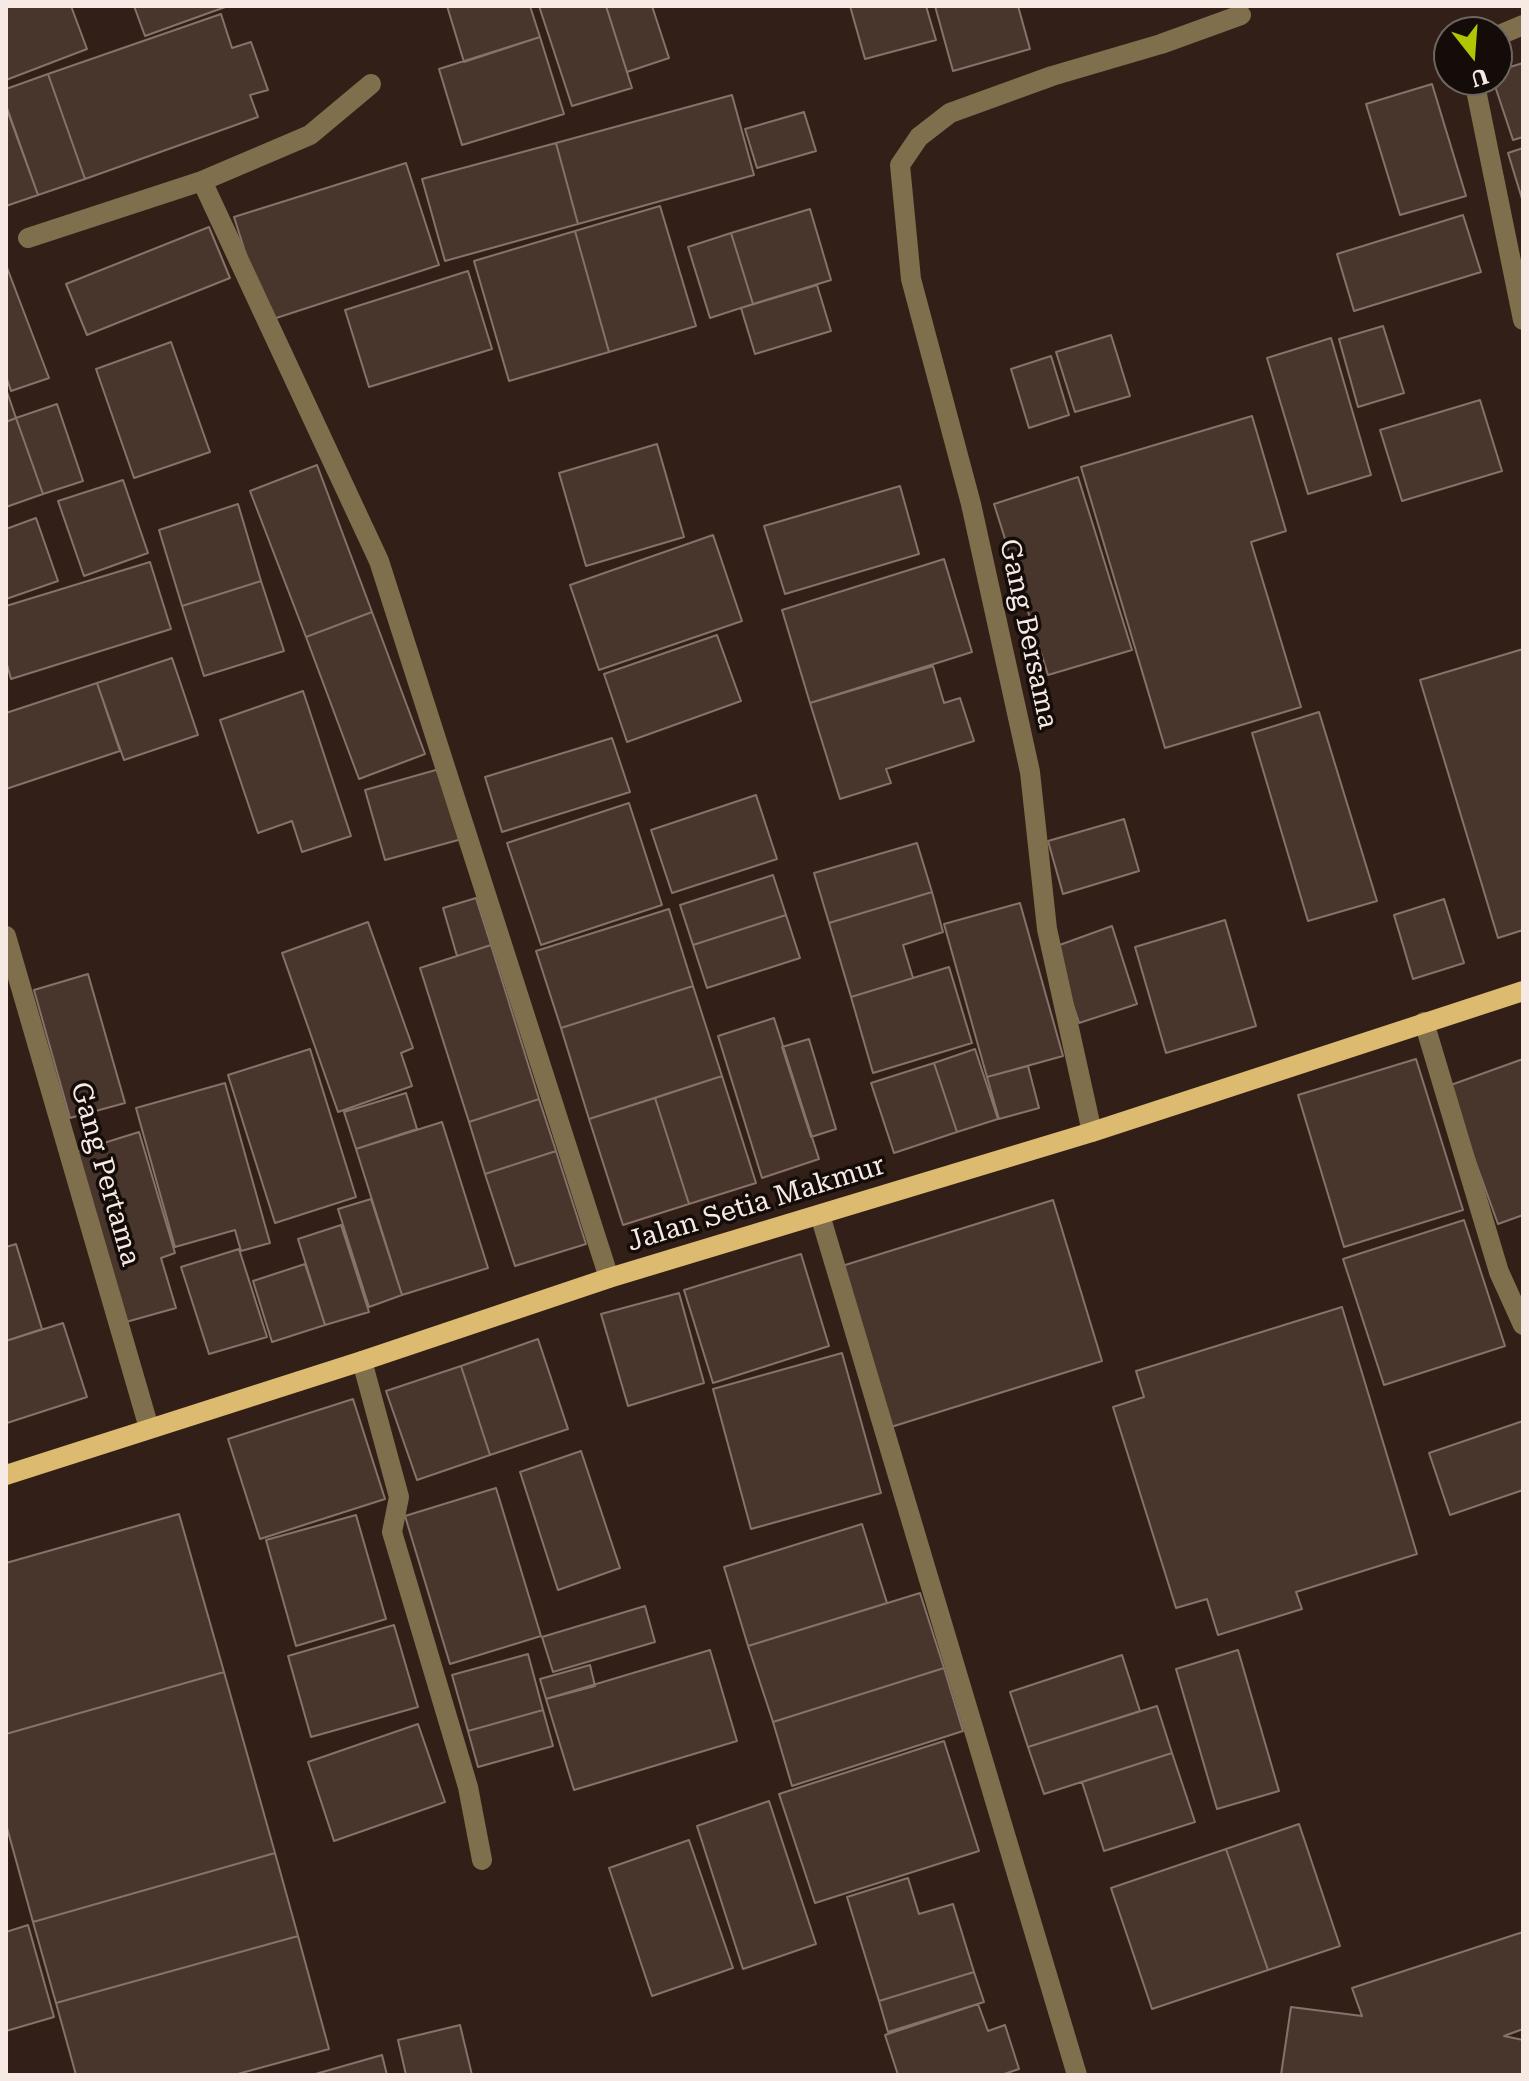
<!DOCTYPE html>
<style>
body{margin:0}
#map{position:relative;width:1529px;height:2081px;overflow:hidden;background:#322018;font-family:"Roboto Serif",serif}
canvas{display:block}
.frame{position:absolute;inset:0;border:8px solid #f7eae4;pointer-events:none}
.north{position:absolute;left:1433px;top:16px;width:80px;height:80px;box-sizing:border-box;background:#140c08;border:2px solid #6f6560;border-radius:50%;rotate:163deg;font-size:22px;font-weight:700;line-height:32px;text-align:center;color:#f7eae4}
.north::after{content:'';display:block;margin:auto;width:28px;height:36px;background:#b0c503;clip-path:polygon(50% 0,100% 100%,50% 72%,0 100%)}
</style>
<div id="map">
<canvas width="1529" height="2081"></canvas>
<div class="frame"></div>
<div class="north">U</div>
</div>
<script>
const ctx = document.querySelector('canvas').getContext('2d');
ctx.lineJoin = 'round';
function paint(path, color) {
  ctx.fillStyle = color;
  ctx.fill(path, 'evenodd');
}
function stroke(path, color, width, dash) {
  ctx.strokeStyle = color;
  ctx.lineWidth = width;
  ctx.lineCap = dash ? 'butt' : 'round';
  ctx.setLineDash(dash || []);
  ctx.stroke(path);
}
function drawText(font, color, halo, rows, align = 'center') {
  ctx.font = font + ' "Roboto Serif",serif';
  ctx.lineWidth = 7;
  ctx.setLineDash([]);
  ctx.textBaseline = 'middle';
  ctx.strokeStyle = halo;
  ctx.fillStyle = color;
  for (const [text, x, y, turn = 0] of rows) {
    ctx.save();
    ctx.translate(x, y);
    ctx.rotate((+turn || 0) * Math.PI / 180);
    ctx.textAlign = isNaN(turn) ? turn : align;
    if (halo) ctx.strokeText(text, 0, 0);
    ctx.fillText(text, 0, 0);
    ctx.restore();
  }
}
const building = new Path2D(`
 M 6,6 L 71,6 L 87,49 L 6,80 Z
 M 134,6 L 228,6 L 145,36 Z
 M 447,6 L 530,6 L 540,37 L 464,62 Z
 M 539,6 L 606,6 L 632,88 L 572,106 Z
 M 606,6 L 652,6 L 669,58 L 627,72 Z
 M 850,6 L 926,6 L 936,40 L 865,59 Z
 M 935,6 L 1018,6 L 1030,49 L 953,71 Z
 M 221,14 L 232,48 L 251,42 L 268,90 L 250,95 L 258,117 L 85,179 L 48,74 Z
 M 540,37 L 564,114 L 462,145 L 439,69 Z
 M 1523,63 L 1523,137 L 1513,140 L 1493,80 L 1497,80 L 1497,71 Z
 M 48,74 L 85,179 L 38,195 L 6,105 L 6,89 Z
 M 1432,84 L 1466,196 L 1400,215 L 1366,104 Z
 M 732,95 L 754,175 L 578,224 L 556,143 Z
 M 6,107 L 38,195 L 6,206 Z
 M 804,112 L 816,151 L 757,168 L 745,129 Z
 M 556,143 L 578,224 L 445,261 L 422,179 Z
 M 1523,148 L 1523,202 L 1508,153 Z
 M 406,163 L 439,265 L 267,321 L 234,217 Z
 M 660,206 L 696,326 L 609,352 L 575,231 Z
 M 810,209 L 831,280 L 753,304 L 731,233 Z
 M 1463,215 L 1481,272 L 1354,311 L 1337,254 Z
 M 209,227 L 230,278 L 87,335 L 66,284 Z
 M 575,231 L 609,352 L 509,381 L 474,261 Z
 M 731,233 L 753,304 L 710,318 L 688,247 Z
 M 6,265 L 49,378 L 11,391 L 6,376 Z
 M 468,271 L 492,349 L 369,387 L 345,310 Z
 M 817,285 L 831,331 L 755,354 L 741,308 Z
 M 1383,326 L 1404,393 L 1358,407 L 1339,339 Z
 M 1111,335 L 1130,396 L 1075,412 L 1056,352 Z
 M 1331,338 L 1371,475 L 1308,494 L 1267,358 Z
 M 171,342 L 210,452 L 134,478 L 96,369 Z
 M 1051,356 L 1069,415 L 1029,428 L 1011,369 Z
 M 6,389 L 16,418 L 6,422 Z
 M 1480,400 L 1502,471 L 1402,501 L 1380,430 Z
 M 57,404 L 83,481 L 43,494 L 16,418 Z
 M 1252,416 L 1286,531 L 1251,542 L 1301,707 L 1165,748 L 1081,467 Z
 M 16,418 L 43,494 L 6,507 L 6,422 Z
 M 657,444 L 684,537 L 586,566 L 559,473 Z
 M 317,465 L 372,612 L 306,637 L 250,491 Z
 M 1078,477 L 1132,650 L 1048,675 L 994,504 Z
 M 123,480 L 148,553 L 84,576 L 58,501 Z
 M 900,486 L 919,554 L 785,594 L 764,526 Z
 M 238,504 L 261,581 L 182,606 L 159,530 Z
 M 36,518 L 58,581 L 6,599 L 6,529 Z
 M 713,535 L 742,621 L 599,670 L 570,585 Z
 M 944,559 L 972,652 L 810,703 L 782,610 Z
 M 150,562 L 171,629 L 11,679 L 6,661 L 6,606 Z
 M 261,581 L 284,651 L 204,676 L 182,606 Z
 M 372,612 L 425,754 L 359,779 L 306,637 Z
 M 717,635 L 741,701 L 627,742 L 604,674 Z
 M 1523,649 L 1523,930 L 1498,938 L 1420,680 Z
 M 172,658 L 198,735 L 124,760 L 97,683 Z
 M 933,666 L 944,703 L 960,698 L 974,741 L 886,769 L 891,783 L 840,799 L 810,703 Z
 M 97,683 L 120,751 L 6,789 L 6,713 Z
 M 303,691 L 351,836 L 302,852 L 292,821 L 258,833 L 220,720 Z
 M 1319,712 L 1377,901 L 1308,921 L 1252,733 Z
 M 612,738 L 630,792 L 502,832 L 485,777 Z
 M 443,768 L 462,839 L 385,860 L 365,790 Z
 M 756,795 L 777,859 L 672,893 L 651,830 Z
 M 629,803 L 662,905 L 541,945 L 507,843 Z
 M 1124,819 L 1139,871 L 1063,894 L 1048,841 Z
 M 917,843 L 932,892 L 829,923 L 814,873 Z
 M 773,875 L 786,915 L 693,945 L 680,905 Z
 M 932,892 L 943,932 L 903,945 L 913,978 L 851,997 L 829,923 Z
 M 476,898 L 491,945 L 457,956 L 443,908 Z
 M 1444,899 L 1464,963 L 1413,979 L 1394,915 Z
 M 1020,903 L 1063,1056 L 987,1077 L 944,924 Z
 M 669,909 L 693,986 L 561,1028 L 536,951 Z
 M 786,915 L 800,958 L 707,988 L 693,945 Z
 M 1225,920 L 1256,1026 L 1166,1053 L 1135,947 Z
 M 368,922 L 413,1048 L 401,1053 L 412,1086 L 338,1112 L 282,953 Z
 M 1112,926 L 1137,1004 L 1079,1023 L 1054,947 Z
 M 491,945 L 539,1099 L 469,1122 L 420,968 Z
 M 949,967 L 972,1043 L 873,1073 L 851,997 Z
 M 88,974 L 125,1103 L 70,1118 L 34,990 Z
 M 693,986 L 722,1076 L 589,1119 L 561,1028 Z
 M 774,1018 L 819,1159 L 762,1178 L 718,1036 Z
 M 809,1039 L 836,1129 L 811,1137 L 782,1047 Z
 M 310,1049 L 356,1197 L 275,1223 L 228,1075 Z
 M 975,1049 L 998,1119 L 957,1132 L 934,1063 Z
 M 1416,1059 L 1463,1210 L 1344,1247 L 1298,1095 Z
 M 1523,1059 L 1523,1215 L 1498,1224 L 1448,1086 Z
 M 934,1063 L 957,1132 L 894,1153 L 871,1083 Z
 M 1028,1066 L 1039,1108 L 999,1119 L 987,1077 Z
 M 722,1076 L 756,1183 L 689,1204 L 655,1098 Z
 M 225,1083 L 270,1243 L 241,1251 L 235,1230 L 175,1247 L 136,1108 Z
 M 406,1093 L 417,1129 L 356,1149 L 344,1112 Z
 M 655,1098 L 689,1204 L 623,1225 L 589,1119 Z
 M 539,1099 L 556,1151 L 485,1174 L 469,1122 Z
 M 442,1122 L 488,1268 L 402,1295 L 356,1149 Z
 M 139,1132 L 175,1253 L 161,1258 L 176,1308 L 126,1322 L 75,1152 Z
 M 556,1151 L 586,1244 L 515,1266 L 485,1174 Z
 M 371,1199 L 402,1295 L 369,1307 L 338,1209 Z
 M 1053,1200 L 1102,1361 L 891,1427 L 842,1266 Z
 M 1464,1220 L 1505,1346 L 1384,1385 L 1343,1259 Z
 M 341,1225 L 369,1312 L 325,1325 L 298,1239 Z
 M 16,1244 L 42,1329 L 6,1341 L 6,1247 Z
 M 239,1249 L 267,1337 L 209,1354 L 181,1267 Z
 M 801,1254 L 829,1346 L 713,1383 L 684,1290 Z
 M 305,1264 L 325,1325 L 272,1342 L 253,1281 Z
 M 679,1293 L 704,1383 L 628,1406 L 601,1314 Z
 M 1342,1307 L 1417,1554 L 1296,1592 L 1302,1609 L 1218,1635 L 1207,1599 L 1176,1608 L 1113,1407 L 1144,1397 L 1136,1371 Z
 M 63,1323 L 87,1397 L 7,1423 L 6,1341 Z
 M 538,1339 L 568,1429 L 490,1455 L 461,1366 Z
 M 842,1353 L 881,1493 L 751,1529 L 713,1389 Z
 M 461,1366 L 490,1455 L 417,1480 L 386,1391 Z
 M 353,1399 L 385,1499 L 260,1539 L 228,1439 Z
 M 1523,1421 L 1523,1490 L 1450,1515 L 1429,1453 Z
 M 581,1451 L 620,1568 L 558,1590 L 520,1472 Z
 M 496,1488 L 541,1636 L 450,1664 L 405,1516 Z
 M 179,1514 L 224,1672 L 6,1734 L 6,1563 Z
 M 356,1515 L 386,1619 L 296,1646 L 266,1540 Z
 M 862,1524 L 887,1603 L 748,1646 L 724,1567 Z
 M 920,1593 L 944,1668 L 773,1722 L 748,1646 Z
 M 645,1606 L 655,1642 L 553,1672 L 542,1637 Z
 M 394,1625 L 418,1707 L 311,1737 L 288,1656 Z
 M 710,1650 L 737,1741 L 574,1790 L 546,1699 Z
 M 1238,1650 L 1279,1791 L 1217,1809 L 1176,1669 Z
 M 528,1654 L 543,1710 L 468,1731 L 452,1675 Z
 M 1122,1655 L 1140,1711 L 1028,1747 L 1010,1692 Z
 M 590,1665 L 595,1686 L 546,1699 L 540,1679 Z
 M 944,1668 L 963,1731 L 792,1786 L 773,1722 Z
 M 224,1672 L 275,1853 L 33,1922 L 6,1824 L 6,1734 Z
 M 1157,1706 L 1172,1753 L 1044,1794 L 1028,1747 Z
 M 543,1710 L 553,1746 L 478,1767 L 468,1731 Z
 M 418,1724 L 445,1802 L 334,1841 L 308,1762 Z
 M 944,1741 L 979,1851 L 815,1903 L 779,1794 Z
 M 1172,1753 L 1195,1822 L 1104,1851 L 1082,1782 Z
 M 769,1801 L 816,1944 L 743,1969 L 697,1826 Z
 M 1299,1824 L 1340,1946 L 1268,1970 L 1226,1849 Z
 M 689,1840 L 733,1968 L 652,1996 L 609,1868 Z
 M 1226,1849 L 1268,1970 L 1152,2009 L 1111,1888 Z
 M 275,1853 L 298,1936 L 56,2003 L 33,1922 Z
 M 908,1878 L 919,1914 L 953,1904 L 974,1972 L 879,2001 L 847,1897 Z
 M 28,1925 L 54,2017 L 6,2031 L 6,1932 Z
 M 1523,1932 L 1523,2029 L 1504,2036 L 1523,2040 L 1523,2075 L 1281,2075 L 1291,2007 L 1362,2016 L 1352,1988 Z
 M 298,1936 L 329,2049 L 234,2075 L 76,2075 L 56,2003 Z
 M 974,1972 L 984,2002 L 888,2032 L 879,2001 Z
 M 978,2004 L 988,2031 L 1005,2025 L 1019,2069 L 1001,2075 L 898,2075 L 885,2035 Z
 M 460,2025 L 472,2075 L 406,2075 L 398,2040 Z
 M 382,2055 L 387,2075 L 312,2075 Z`);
const minor = new Path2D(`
 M 1497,36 L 1523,25
 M 1474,80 L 1523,320
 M 202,181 L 379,561 L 609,1278
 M 28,238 L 202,181 L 310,135 L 371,84
 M 6,936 L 149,1428
 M 1424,1022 L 1499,1272 L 1523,1325
 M 1092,1132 L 1047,929 L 1030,772 L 971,504 L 911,279 L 900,165 L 919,137 L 950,113 L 1052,76 L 1161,44 L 1241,15
 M 820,1215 L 1077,2075
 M 362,1361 L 399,1497 L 392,1532 L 468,1787 L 482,1860`);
const major = new Path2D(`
 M 6,1475 L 362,1361 L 609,1278 L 1092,1132 L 1523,991`);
const streetNames = [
 ["Gang Bersama",1028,634,78],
 ["Gang Pertama",105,1174,74],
 ["Jalan Setia Makmur",756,1204,-17]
];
paint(building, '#48352c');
stroke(building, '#877168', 2);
stroke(minor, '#7f6f4c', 20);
stroke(major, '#dcba6f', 20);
drawText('28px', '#f7eae4', '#140c08', streetNames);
</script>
